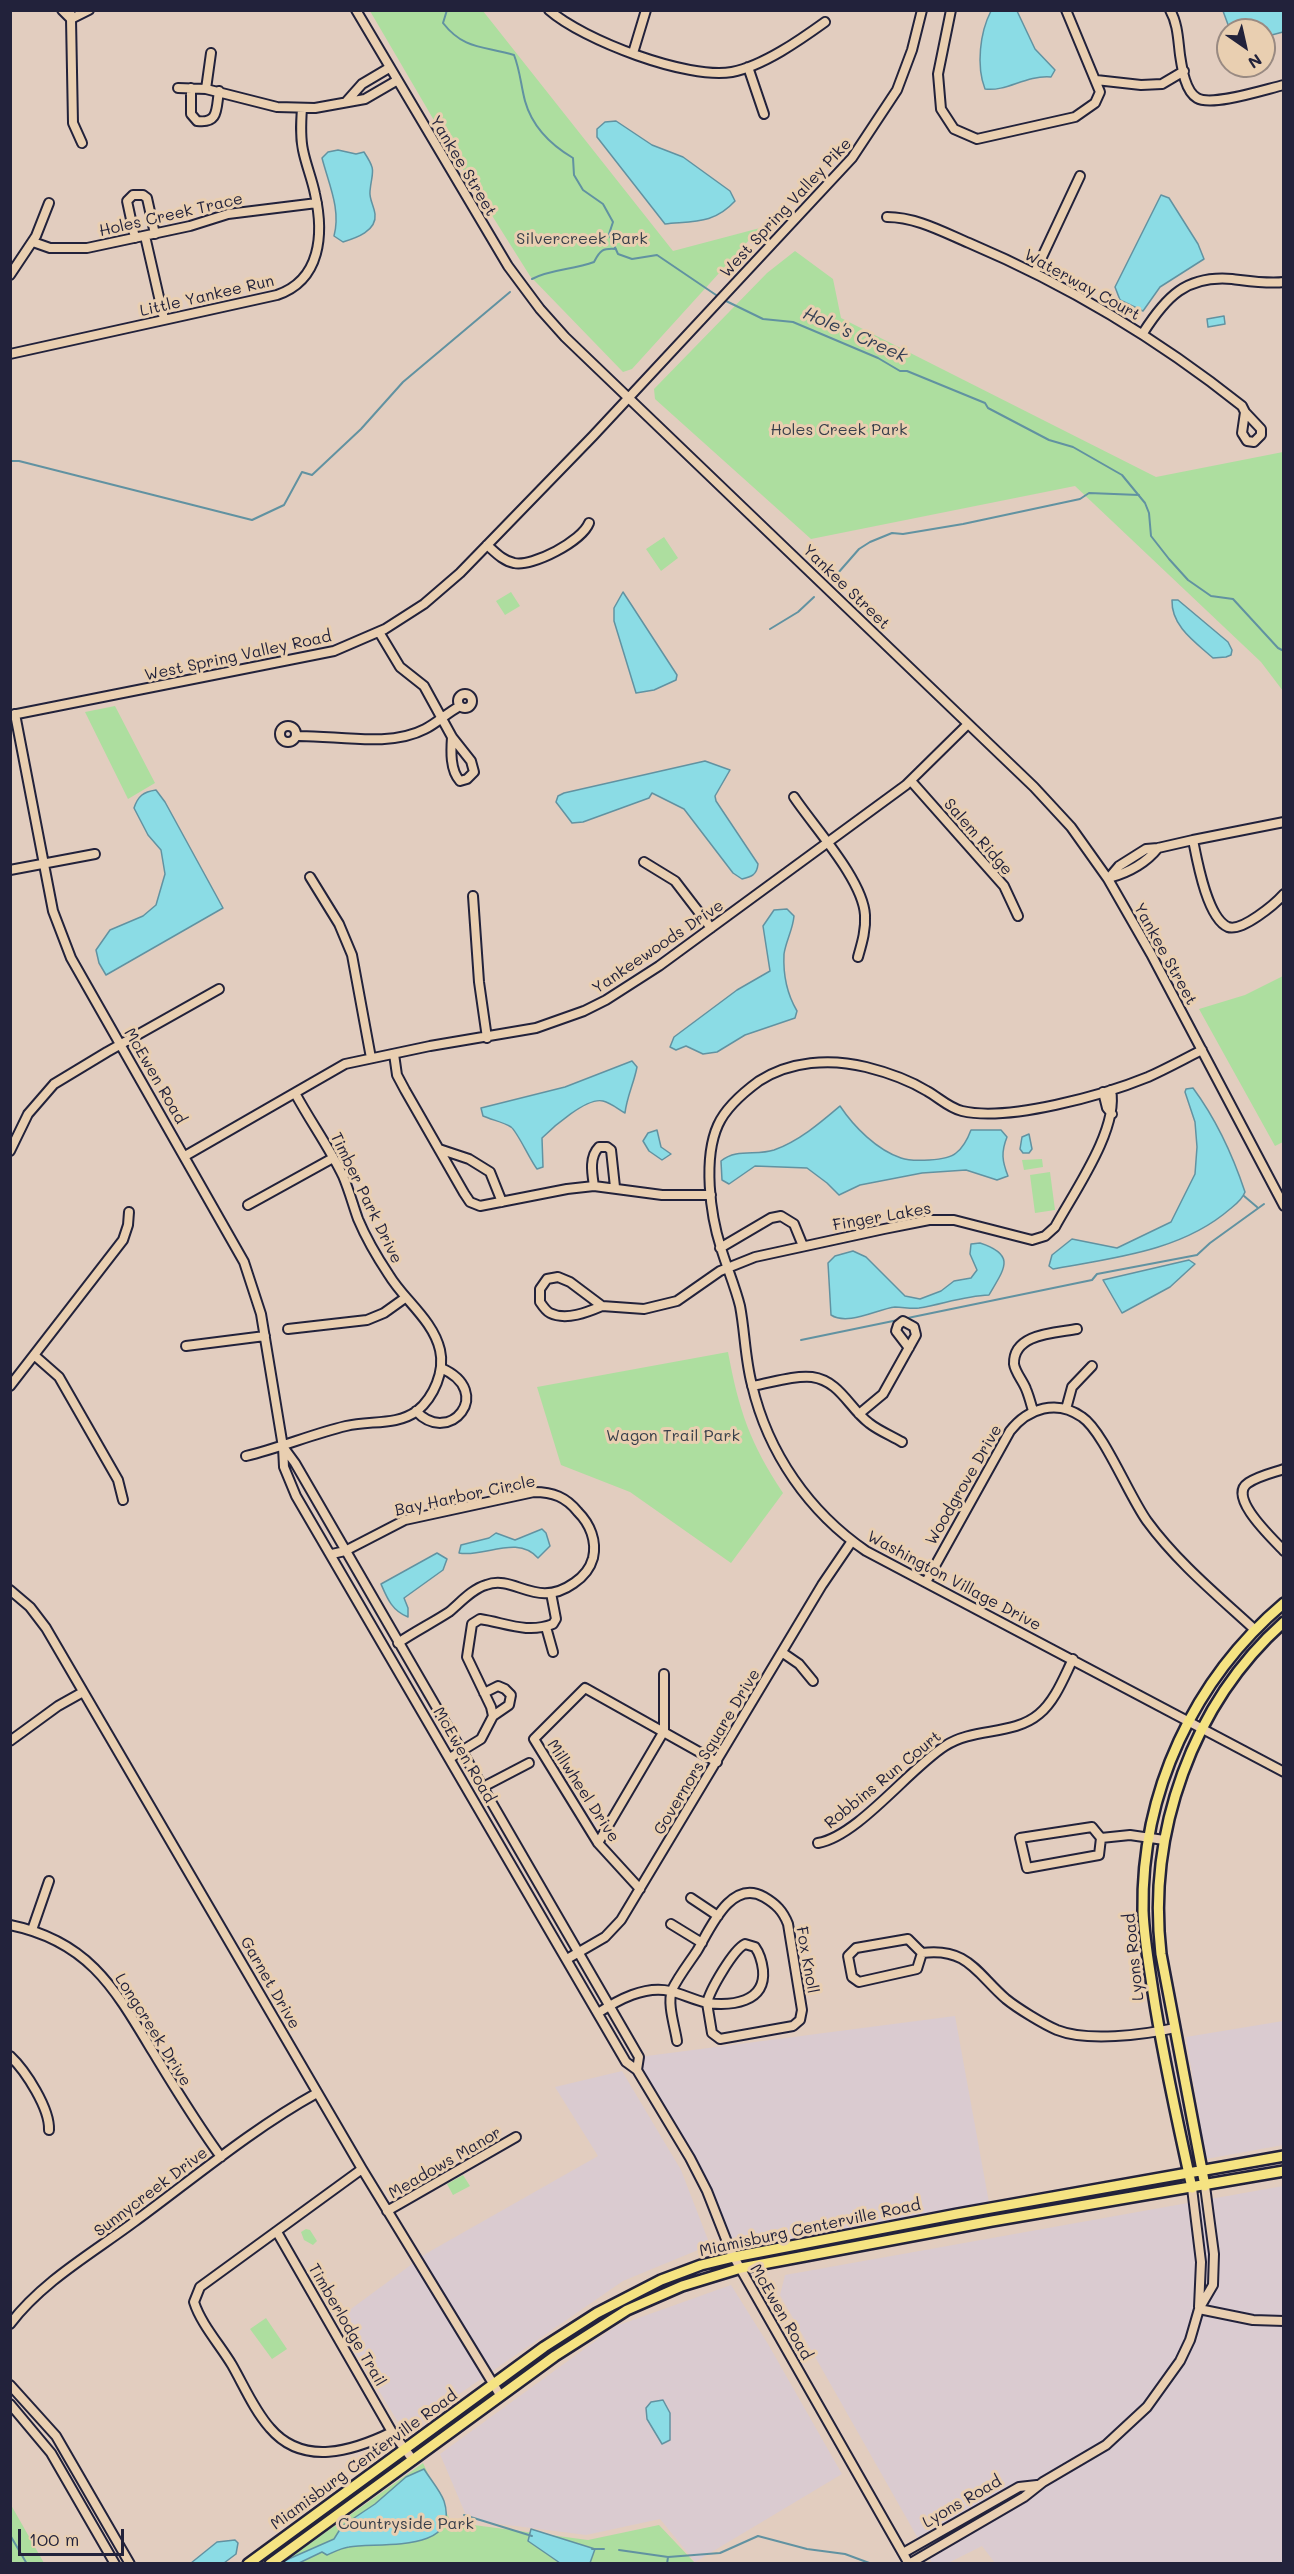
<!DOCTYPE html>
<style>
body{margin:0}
#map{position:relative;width:1294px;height:2574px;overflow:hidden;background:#e2cdbf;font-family:Mali,sans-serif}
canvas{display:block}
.frame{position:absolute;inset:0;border:12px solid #22223b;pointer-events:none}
.north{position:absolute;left:1216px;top:18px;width:60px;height:60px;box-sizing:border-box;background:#e9cfb1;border:2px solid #998a82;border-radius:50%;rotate:146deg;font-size:16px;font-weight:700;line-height:24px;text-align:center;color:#22223b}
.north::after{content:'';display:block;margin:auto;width:21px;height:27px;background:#22223b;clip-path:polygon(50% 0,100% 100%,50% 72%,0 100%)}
.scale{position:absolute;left:18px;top:2529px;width:106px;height:27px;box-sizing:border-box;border:3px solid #22223b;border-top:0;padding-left:8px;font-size:18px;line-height:21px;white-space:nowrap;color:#22223b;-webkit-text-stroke:4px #e9cfb1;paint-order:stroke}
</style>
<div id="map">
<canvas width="1294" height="2574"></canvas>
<div class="frame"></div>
<div class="north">N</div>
<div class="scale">100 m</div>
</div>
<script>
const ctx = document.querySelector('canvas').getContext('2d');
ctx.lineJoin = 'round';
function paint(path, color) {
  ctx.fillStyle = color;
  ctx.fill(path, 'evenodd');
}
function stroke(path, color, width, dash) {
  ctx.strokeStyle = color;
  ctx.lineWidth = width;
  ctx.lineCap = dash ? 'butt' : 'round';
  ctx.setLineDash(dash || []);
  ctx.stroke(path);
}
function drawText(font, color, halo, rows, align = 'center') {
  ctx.font = font + ' Mali,sans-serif';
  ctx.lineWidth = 6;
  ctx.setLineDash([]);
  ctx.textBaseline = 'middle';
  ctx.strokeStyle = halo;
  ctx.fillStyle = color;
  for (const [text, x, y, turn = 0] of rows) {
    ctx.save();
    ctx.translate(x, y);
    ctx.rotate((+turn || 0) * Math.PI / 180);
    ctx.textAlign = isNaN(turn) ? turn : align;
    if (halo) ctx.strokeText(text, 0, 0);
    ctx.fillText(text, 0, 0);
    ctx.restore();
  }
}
const built = new Path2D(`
 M 955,2016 L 990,2208 L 734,2257 L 707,2191 L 637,2070 L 639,2057 Z
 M 1283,2021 L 1283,2145 L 1206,2159 L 1186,2037 Z
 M 622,2071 L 681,2170 L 710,2245 L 623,2281 L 404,2432 L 336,2320 L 427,2253 L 598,2156 L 555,2087 Z
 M 1283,2186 L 1283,2563 L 995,2563 L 982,2546 L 948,2563 L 932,2563 L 780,2295 L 785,2275 Z
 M 731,2285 L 768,2344 L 842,2474 L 695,2562 L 660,2519 L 586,2535 L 468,2520 L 440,2454 L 616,2326 Z`);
const green = new Path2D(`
 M 370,11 L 483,11 L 673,251 L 760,228 L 632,369 L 623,372 L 530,276 L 459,163 Z
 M 795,251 L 833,279 L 841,318 L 1156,477 L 1283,452 L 1283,691 L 1261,662 L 1075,486 L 811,539 L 655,399 L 654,389 L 767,273 Z
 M 664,537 L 678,558 L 661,571 L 646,549 Z
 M 511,592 L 520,606 L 505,615 L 496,601 Z
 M 115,706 L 155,783 L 128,799 L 85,712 Z
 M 1283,976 L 1283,1142 L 1275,1146 L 1199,1009 L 1245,995 Z
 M 1042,1159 L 1043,1167 L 1024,1170 L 1022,1160 Z
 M 1050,1172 L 1055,1210 L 1035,1213 L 1030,1175 Z
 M 728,1352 C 739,1411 750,1443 783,1493 L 731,1563 L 630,1492 L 561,1465 L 537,1387 Z
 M 463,2175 L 470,2186 L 453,2195 L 447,2184 Z
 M 306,2229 L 310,2230 L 317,2241 L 313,2245 L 304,2240 L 301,2232 Z
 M 266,2318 L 287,2349 L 272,2359 L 250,2329 Z
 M 423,2463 L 451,2522 L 588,2540 L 659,2525 L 695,2563 L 281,2564 Z
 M 11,2505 L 44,2563 L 11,2563 Z`);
const water = new Path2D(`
 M 991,11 L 1017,11 L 1035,49 L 1055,70 L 1051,77 C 1025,75 1007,92 985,89 C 976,66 980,32 991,11 Z
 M 1223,11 L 1283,11 L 1283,32 L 1264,37 L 1264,30 L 1230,30 Z
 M 616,121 L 652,145 L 683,157 L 730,191 L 735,201 C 714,224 694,221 665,224 L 597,137 L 597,129 L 605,122 Z
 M 338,150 L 356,154 L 364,152 C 377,172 372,170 370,191 C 369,199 374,206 375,214 C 377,231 356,238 343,242 L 334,236 C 341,209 329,185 322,158 L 328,152 Z
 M 1161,195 L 1169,198 L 1198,244 L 1204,259 L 1160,287 L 1143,311 L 1120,300 L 1115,287 Z
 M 1224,316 L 1225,324 L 1208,327 L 1207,319 Z
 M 623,592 L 677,675 L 676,680 L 654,690 L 636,693 L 614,621 L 614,608 Z
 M 1172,600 L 1178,600 L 1228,642 L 1232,650 L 1231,655 L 1226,657 L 1213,658 C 1195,642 1171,626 1172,600 Z
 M 705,761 L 730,770 L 715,796 L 716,801 L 758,864 C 757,875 751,877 742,879 L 733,873 L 684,809 L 652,793 L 649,798 L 583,822 L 572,823 L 556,802 L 558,796 L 564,793 Z
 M 156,790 L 165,802 L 223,908 L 106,975 L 99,963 L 96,950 L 110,930 L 143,916 L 156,905 L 165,874 L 161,850 L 148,835 L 134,808 C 138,796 143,792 156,790 Z
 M 787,909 L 794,916 C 793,929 786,941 784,954 C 783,974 787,994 797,1011 L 795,1018 L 745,1035 L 717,1052 L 703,1054 L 686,1046 L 676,1050 L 670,1047 L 674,1037 L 737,990 L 770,971 L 763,926 L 774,910 Z
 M 632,1061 L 637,1067 C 634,1083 627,1096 625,1113 C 618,1109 611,1103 603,1101 C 587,1097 553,1127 542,1138 L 543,1167 L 537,1169 C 530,1160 517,1131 511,1127 C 503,1122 492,1120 483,1116 L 481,1108 L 565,1087 Z
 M 1193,1088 C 1216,1119 1233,1156 1245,1192 C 1242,1200 1236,1204 1230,1209 C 1182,1251 1113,1258 1053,1269 L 1049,1266 L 1052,1255 L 1072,1239 L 1117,1248 L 1171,1222 L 1195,1174 L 1197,1147 L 1195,1122 L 1185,1092 L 1186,1089 Z
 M 840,1106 C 854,1127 877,1150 901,1158 C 912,1162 947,1161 956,1153 C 964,1147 968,1138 971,1130 L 1001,1130 L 1007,1137 C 1001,1152 1002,1161 1008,1176 L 997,1180 L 966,1170 L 922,1173 L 860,1185 L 839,1195 L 827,1183 L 807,1168 L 755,1166 L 729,1184 L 722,1180 L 721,1161 C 737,1148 756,1156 774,1150 C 799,1141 820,1123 840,1106 Z
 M 657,1130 L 661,1147 L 671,1154 L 662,1160 L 649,1151 L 643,1141 L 648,1133 Z
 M 1029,1134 L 1032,1149 L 1029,1153 L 1023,1153 L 1020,1149 L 1022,1137 Z
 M 980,1243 C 1017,1255 1004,1269 989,1295 C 964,1296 943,1304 919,1308 C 911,1309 903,1307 895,1307 C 877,1309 848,1326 831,1315 L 828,1263 L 835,1256 L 853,1251 L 866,1257 L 905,1296 L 920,1299 L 941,1291 L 954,1281 L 971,1278 L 977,1270 L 970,1254 L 971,1244 Z
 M 1189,1260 L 1195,1264 L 1170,1287 L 1122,1313 L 1103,1280 Z
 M 542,1529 L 546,1533 L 550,1546 L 538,1558 C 517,1534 484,1558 459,1553 L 461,1545 L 489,1538 L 496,1533 L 515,1540 Z
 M 437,1553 L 447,1559 L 443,1570 L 404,1598 L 408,1608 L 408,1617 C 392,1611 387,1598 381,1584 Z
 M 663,2400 L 670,2413 L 670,2440 L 662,2444 L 647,2419 L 646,2408 L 651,2402 Z
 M 424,2469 C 430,2479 440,2490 444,2501 C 461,2554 378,2542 349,2547 C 341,2548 334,2552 327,2555 L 322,2552 L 299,2563 L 285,2563 L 284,2561 L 334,2539 L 342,2526 L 375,2504 L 406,2477 Z
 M 531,2529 L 595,2549 L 590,2563 L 560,2563 L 528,2541 Z
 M 235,2540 L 238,2543 L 236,2554 L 224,2563 L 191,2563 L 217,2542 Z`);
const stream = new Path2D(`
 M 447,10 L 443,23 C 464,50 484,46 514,55 C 520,70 521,86 525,101 C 532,126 551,145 573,158 L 574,175 L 583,190 L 603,204 L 613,222 L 609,234 L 618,254 L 632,259 L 657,255 L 719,297
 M 532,279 C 551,269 573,270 594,262 C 600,250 603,248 616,249
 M 724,300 L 763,319 L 793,322 L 878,358 L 900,371 L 907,371 L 985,403 L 988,408 L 1049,440 L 1073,447 L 1122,475 L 1145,503 L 1149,513 L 1151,536 L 1169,559 L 1188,580 L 1211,596 L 1233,599 L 1278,648 L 1284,651
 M 10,461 L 19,461 L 252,520 L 284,505 L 302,472 L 312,475 L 361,429 L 403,382 L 510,292
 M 838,573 L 859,549 L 870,542 L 892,533 L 903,534 L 963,524 L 1080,499 L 1089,493 L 1139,495
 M 770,629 L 798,612 L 814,597
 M 1244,1196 L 1257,1207
 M 801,1340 L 1092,1280 L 1097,1274 L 1197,1255 L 1210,1243 L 1264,1204
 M 464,2515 L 532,2536
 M 10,2535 L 27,2564
 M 592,2549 L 604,2549
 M 619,2550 L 668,2557 L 720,2553 L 758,2536 L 807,2549 L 845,2554 L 872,2564
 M 667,2564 L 668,2557`);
const minor = new Path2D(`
 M 62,10 L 71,19 L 70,10
 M 356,10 L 508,266 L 540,309 L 565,337 L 1034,787 L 1071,827 L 1108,879 L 1151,954 L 1284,1206
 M 549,10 C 583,40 688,80 732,72 C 763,66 800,40 825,22
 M 951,10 L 938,74 L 941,109 L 954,129 L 977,139 L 1075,117 L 1095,103 L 1100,92 L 1066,10
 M 1170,10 C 1178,24 1178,40 1180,55 C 1182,68 1185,91 1197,98 C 1212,107 1266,89 1284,85
 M 633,53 L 646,10
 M 748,67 L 764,114
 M 1096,80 L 1141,85 L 1162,84 L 1184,71
 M 178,88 L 206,89 L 277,107 L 315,108 L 365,99 L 396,81
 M 191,88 L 191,114 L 197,121 C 219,124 216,109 219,91
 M 206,89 L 211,53
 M 346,102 L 362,84 L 389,68
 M 82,143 L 73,123 L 71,19 L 89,10
 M 887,217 C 916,217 943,232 969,243 C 1068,285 1158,339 1242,406 L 1245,412 L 1242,433 L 1247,441 L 1254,442 L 1261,435 L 1261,429 L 1245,412
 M 145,236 L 164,319
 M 135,238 L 127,201 L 133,195 L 143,195 L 147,198 L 155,234
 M 33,242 L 50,248 L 87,248 L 190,226 L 228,214 L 317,203
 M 1035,272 L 1080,176
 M 10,275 L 36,236 L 49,203
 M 1143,333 C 1166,297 1186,275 1232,279 C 1249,281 1267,284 1284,282
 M 10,354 L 277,295 C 321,280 324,234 315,194 C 312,179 306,165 303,150 C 300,136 301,122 302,108
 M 487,545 C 495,552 503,561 514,563 C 533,567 582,541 589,523
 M 379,632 L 400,667 L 424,686 L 452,737 L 471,761 L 474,772 L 467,779 L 460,781 C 450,770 451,751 452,737
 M458 701a7 7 0 1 1 14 0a7 7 0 1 1-14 0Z
 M 15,714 L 53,911 L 71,958 L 244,1262 L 261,1314 L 283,1447 L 284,1467 L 296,1496 L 626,2062 L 637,2070 L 690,2158 L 707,2191 L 731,2252 L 909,2564 L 1024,2497 L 1043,2482 L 1106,2445 L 1147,2407 L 1180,2361 L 1190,2340 L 1199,2309 L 1213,2285 L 1214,2254 L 1205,2186
 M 12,715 L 334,651 L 385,629 L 424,604 L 460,573 L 593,436 L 852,158 L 897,90 L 912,50 L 922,10
 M280 734a8 8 0 1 1 16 0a8 8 0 1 1-16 0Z
 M 296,736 C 335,735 389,748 425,729 C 437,723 447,713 460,706
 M 911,781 L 1004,886 L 1018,916
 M 794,797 C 814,827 863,880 865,915 C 866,930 862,943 858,957
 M 1284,822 L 1193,840 C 1197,860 1207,918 1228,927 C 1242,932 1275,904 1284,894
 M 644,862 L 675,881 L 711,928
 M 10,870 L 95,854
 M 310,877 L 339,924 L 352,955 L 371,1058
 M 1109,878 C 1127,873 1146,863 1158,848
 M 1108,879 L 1119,866 L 1146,849 L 1158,848 L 1193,840
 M 473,896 L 479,982 L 487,1038
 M 1202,1050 C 1184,1059 1166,1069 1148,1077 C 1104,1095 1008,1122 962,1111 C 949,1108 938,1097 927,1091 C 909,1080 886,1072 866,1067 C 830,1058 790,1061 759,1081 C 744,1092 726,1107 718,1125 C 703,1158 710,1214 721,1248 C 727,1268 735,1286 740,1306 C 745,1332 745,1359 752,1385 C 768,1453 809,1512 866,1551 L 1284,1772
 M 394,1054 L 397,1075 L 405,1090 L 464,1193 L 470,1202 L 480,1206 L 567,1189 L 594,1186 L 662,1195 L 711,1195
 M 1103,1092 L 1107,1108 L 1112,1114
 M 439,1149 L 469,1159 L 490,1172 L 502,1202
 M 10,1151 L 28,1114 L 54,1084 L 107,1052 L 219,989
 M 185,1156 L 345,1064 L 430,1046 L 536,1028 L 584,1011 L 606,1000 L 659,966 L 906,785 L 968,724
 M 594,1186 C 592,1173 589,1157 599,1147 L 607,1147 L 611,1150 L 615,1187
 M 248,1205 L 333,1158
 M 720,1248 L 771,1218 L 781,1216 L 794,1224 L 803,1246
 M 602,1306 C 588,1312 566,1321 550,1313 C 546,1311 542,1305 540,1302 L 540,1289 L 547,1279 L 558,1277 L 570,1282 L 602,1306 L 644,1309 L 677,1301 L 720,1271 L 755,1257 L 884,1229 L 929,1220 L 954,1220 L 1032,1240 L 1045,1236 L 1055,1227 C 1074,1192 1119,1129 1111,1090
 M 288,1329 L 367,1320 L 384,1313 L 405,1298
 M 186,1346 L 265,1336
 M 34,1355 L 59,1377 L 118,1480 L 123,1500
 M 10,1386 L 123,1240 L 128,1225 L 129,1212
 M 752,1386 C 771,1383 793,1375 812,1377 C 840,1381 849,1408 869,1423 C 879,1431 892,1436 902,1442
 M 1066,1409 L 1072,1387 L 1092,1366
 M 416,1411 C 449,1447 496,1392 441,1368
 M 1033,1411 C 1031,1404 1029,1396 1026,1389 C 1023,1381 1015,1372 1014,1364 C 1013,1333 1056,1333 1077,1329
 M 859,1414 L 883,1394 L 916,1335 L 914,1327 L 903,1321 L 898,1325 L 896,1331 L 909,1348
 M 284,1448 L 295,1463 L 639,2057 L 637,2070
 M 246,1456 C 280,1448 312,1434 346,1426 C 370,1420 396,1426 417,1411 C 434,1397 445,1371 440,1350 C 433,1320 404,1300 389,1275 C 377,1257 366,1238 358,1219 C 353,1205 349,1190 343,1176 C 329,1147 310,1121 295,1093
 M 1284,1469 C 1272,1473 1258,1476 1248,1483 C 1227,1497 1273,1539 1284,1551
 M 332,1554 L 345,1551 L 405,1520 L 534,1492 C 553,1492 566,1497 578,1512 C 590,1524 597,1541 593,1558 C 590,1569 583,1577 574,1583 C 536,1610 515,1574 486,1585 C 472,1589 460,1603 449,1612 C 432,1623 414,1632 398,1643
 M 926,1582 L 1010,1431 C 1028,1408 1057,1399 1082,1417 C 1103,1431 1129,1496 1147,1521 C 1177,1562 1217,1595 1254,1629
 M 10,1590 L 30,1607 L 46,1628 L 362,2169 L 500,2395
 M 546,1627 L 553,1652
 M 783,1653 L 799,1664 L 813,1681
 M 484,1693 L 498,1686 L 505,1689 L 511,1695 L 509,1705 L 493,1716
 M 10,1741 L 58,1706 L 83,1692
 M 450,1758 L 481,1739 L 493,1716 L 491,1707 L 467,1657 L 472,1624 L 480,1619 C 506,1623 527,1634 553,1624 L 556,1619 L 551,1593
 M 483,1787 L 529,1763
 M 1101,1838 L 1099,1855 L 1027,1868 L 1020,1838 L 1092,1827 L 1101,1838 L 1130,1835 L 1164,1840
 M 598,1843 L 664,1731 L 664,1674
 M 818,1843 C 858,1836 909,1769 945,1746 C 974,1727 1013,1736 1039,1714 C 1055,1701 1064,1677 1073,1659
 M 640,1889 L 598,1843 L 534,1739 L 585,1688 L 717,1762
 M 691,1898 L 718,1916
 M 671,1924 L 702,1943
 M 10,1925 C 89,1941 115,1989 153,2052 C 175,2088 196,2123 221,2157
 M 32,1930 L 49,1881
 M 745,1944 L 755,1947 C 760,1954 762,1962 763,1970 C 766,2003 731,2006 707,2003 C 710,1990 733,1950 745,1944 Z
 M 922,1953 L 908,1939 L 856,1948 L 848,1956 L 852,1977 L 859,1982 L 917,1969 L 922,1953 C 968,1947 977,1974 1006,1999 C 1017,2008 1043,2024 1057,2030 C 1087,2042 1143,2035 1175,2028
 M 567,1959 L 605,1937 L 621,1920 L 822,1585 L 852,1541
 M 598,2013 C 618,2000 645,1985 670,1991 C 682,1994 694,2000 707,2003 L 712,2033 L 720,2039 L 793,2026 L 800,2020 L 802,2010 L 788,1924 C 783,1911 776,1904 764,1897 C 731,1878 710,1929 697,1951 C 689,1963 678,1977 672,1990 C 667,2004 675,2027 677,2041
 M 10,2056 C 26,2071 50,2109 49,2130
 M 362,2169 L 200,2287 L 194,2302 C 201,2324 220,2345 232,2365 C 244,2386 254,2410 270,2428 C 303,2467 353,2451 392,2432
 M 1192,2188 L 1201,2262 L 1199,2307
 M 387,2211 L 516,2137
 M 277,2232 L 392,2432 L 413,2460
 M 1199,2309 L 1253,2320 L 1284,2321
 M 10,2324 C 43,2281 91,2254 134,2222 C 194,2178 252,2129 317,2093
 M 10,2385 L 56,2436 L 130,2564
 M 10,2404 L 51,2453 L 115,2564
 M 903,2553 L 1019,2487 L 1037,2485`);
const major = new Path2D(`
 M 1205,2186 L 1161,1954 C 1147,1833 1192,1704 1284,1622
 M 1192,2188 C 1178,2123 1163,2058 1153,1992 C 1149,1965 1144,1938 1143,1911 C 1141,1792 1194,1679 1284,1603
 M 248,2564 L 544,2347 L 597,2313 L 661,2280 L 701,2265 L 734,2257 L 957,2214 L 1284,2156
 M 270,2564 L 555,2356 L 627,2310 L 682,2286 L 741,2268 L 992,2221 L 1284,2171`);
const streetNames = [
 ["Yankee Street",463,166,59],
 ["West Spring Valley Pike",786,208,-47],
 ["Holes Creek Trace",171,215,-13],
 ["Waterway Court",1082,285,29],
 ["Little Yankee Run",207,296,-13],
 ["Yankee Street",846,587,44],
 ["West Spring Valley Road",238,656,-12],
 ["Salem Ridge",978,837,49],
 ["Yankeewoods Drive",658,947,-34],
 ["Yankee Street",1165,954,61],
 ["McEwen Road",155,1076,60],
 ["Timber Park Drive",366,1198,64],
 ["Finger Lakes",882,1217,-10],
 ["Woodgrove Drive",964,1485,-60],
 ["Bay Harbor Circle",465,1496,-12],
 ["Washington Village Drive",954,1581,28],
 ["Governors Square Drive",707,1752,-59],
 ["McEwen Road",464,1755,60],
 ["Robbins Run Court",883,1780,-39],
 ["Millwheel Drive",583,1791,57],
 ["Lyons Road",1134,1957,-96],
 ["Fox Knoll",807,1960,80],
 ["Garnet Drive",270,1983,60],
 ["Longcreek Drive",153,2030,58],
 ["Meadows Manor",445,2163,-30],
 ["Sunnycreek Drive",151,2192,-37],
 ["Miamisburg Centerville Road",810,2228,-12],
 ["McEwen Road",781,2312,60],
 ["Timberlodge Trail",347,2325,60],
 ["Miamisburg Centerville Road",364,2460,-36],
 ["Lyons Road",962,2502,-30]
];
const parkNames = [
 ["Silvercreek Park",582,239],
 ["Holes Creek Park",839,430],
 ["Wagon Trail Park",673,1436],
 ["Countryside Park",406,2524]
];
const waterNames = [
 ["Hole's Creek",855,335,24]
];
paint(built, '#dacbd0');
paint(green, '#adde9f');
paint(water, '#8bdce5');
stroke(water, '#6192a1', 1.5);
stroke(stream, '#6192a1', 2);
stroke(minor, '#22223b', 12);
stroke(major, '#22223b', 14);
stroke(minor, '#e9cfb1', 8);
stroke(major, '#f5e382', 9);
drawText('16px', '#22223b', '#e9cfb1', streetNames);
drawText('16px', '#373e4a', '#e9cfb1', parkNames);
drawText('italic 18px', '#323e54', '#e9cfb1', waterNames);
</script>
